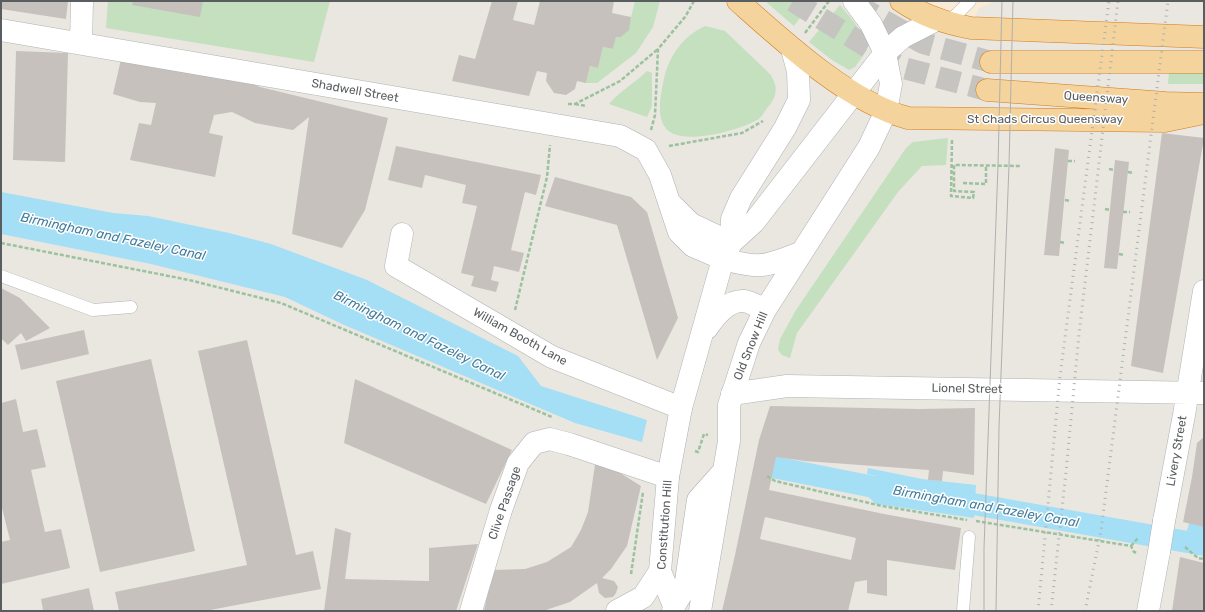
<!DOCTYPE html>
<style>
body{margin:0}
#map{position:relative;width:1205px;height:612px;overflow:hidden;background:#eae6e0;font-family:Rubik,sans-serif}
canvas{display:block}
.frame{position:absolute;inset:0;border:2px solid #595d60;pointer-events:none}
</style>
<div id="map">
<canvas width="1205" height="612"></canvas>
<div class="frame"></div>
</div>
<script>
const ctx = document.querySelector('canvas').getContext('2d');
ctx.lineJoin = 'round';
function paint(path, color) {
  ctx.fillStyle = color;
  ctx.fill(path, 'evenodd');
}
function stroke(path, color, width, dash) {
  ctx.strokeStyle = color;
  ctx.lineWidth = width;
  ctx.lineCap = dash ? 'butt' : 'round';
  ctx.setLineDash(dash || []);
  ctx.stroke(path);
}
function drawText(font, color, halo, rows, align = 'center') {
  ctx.font = font + ' Rubik,sans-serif';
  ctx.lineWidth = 3;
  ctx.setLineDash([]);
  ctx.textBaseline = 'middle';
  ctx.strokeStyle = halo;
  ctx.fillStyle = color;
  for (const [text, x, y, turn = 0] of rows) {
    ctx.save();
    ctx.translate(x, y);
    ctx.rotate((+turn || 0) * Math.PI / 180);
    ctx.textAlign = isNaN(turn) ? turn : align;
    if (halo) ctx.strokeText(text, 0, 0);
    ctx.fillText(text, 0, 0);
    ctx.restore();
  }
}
const commercial = new Path2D(`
 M 901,1 L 996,1 L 979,8 L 971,28 Z`);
const green = new Path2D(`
 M 108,1 L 330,1 L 314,62 L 106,28 Z
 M 635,1 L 660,1 L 653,27 L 636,53 L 597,83 L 586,83 L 590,66 L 598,68 L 603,47 L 613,49 L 616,37 L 621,37 L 628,30 Z
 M 765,1 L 813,1 L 794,26 Z
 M 840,5 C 850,17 865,33 867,50 L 855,67 L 849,70 L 832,60 L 809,42 Z
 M 705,26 L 725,31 L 770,74 C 780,89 776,98 765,111 C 763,114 760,119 757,120 C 740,130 678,148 665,127 C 656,115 661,93 664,79 C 669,56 683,36 705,26 Z
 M 647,71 L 652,73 L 652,106 L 647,117 L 609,104 C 620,91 635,83 647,71 Z
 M 1169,72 L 1204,72 L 1204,84 L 1168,84 Z
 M 948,138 L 946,165 L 922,166 L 898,192 L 797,333 L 790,358 L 782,355 L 778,350 L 780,339 L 796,310 L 906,148 L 913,142 Z`);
const water = new Path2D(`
 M 1,192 L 113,213 L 148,216 L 229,233 L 271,244 L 367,280 L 518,356 L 541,386 L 647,420 L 642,442 L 575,423 L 342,324 L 285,297 L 151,264 L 1,234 Z
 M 868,468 L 922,479 L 976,485 L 974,518 L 876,504 L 854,483 L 875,480 L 876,476 L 867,474 Z
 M 1190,519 L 1204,522 L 1204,534 L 1187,531 Z`);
const canal = new Path2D(`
 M 768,466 L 884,489
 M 945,499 L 1204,545`);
const building = new Path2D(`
 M 1,1 L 68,1 L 66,19 L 1,9 Z
 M 133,1 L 203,1 L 200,17 L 132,5 Z
 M 492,1 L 518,1 L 513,20 L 534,25 L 540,1 L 614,1 L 612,13 L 631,17 L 629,30 L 621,37 L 616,37 L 613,49 L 603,47 L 598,68 L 590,66 L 586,83 L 577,81 L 575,89 L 566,95 L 554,93 L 546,81 L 547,73 L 537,71 L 529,96 L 452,81 L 459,55 L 475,59 Z
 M 16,51 L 68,53 L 65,162 L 13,160 Z
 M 122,55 L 235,75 L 260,87 L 388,118 L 365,210 L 342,248 L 292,234 L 309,117 L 293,130 L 255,123 L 232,112 L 214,115 L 209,133 L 223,136 L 215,177 L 130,160 L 139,123 L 151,125 L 156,103 L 140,102 L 113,94 Z
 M 1162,133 L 1204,138 L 1163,373 L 1131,366 Z
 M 396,146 L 541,175 L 536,195 L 525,192 L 511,250 L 524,253 L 519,272 L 494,266 L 491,280 L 499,282 L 496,292 L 471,286 L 474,276 L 461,273 L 477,206 L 462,203 L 466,185 L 425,175 L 422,188 L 388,180 Z
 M 1055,148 L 1069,150 L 1059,256 L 1044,255 Z
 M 1115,160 L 1129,162 L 1117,269 L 1104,268 Z
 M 555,177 L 631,197 L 647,212 L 678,318 L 657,360 L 617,225 L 545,206 Z
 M 1,288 L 20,298 L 50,328 L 26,341 L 21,333 L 8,345 L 1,338 Z
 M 84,330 L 89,354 L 21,370 L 15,345 Z
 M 247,340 L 296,555 L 313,551 L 321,589 L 205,611 L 119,611 L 115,592 L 247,565 L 198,351 Z
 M 151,359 L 195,551 L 100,572 L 56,381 Z
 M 355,379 L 512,450 L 486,504 L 344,443 Z
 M 16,399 L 23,432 L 37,429 L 46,467 L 31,470 L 45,532 L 61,529 L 70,568 L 1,584 L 1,542 L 10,540 L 1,504 L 1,403 Z
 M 770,406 L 919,409 L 975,408 L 974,475 L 943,471 L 942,481 L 928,480 L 929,470 L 805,461 L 776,457 L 769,490 L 884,514 L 961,528 L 955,570 L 887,560 L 887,596 L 867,593 L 867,580 L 855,582 L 848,611 L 722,611 L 735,555 L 759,440 ZM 765,517 L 856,538 L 851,560 L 760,539 Z
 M 1204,437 L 1204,527 L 1183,522 L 1192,477 L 1197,443 Z
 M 596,458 L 641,486 L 627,546 L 611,569 L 602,578 L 614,581 L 618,587 L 616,593 L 613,597 L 605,598 L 599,593 L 597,583 L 570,602 L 543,611 L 484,611 L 493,570 L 525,569 L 547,562 L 571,547 L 581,530 L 588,512 Z
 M 335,528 L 351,533 L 345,579 L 429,581 L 429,548 L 478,544 L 456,611 L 324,611 Z
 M 1180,557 L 1204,563 L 1204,611 L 1172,611 Z
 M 89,588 L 94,611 L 40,611 L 43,610 L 41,599 Z`);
const trunkTunnel = new Path2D(`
 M 793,1 L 900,67 L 987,90
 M 855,4 L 923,43 L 991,62`);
const path = new Path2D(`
 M 805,33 L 829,1
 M 568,104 L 575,104 L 620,81 L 658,49
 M 575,104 L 586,106
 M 651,130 L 655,115 L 658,49 L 685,17 L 694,1
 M 952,140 L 951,196 L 973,198 L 974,192 L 954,191 L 954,165 L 1021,166
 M 669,146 L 742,133 L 763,121
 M 1068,161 L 1075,161
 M 1109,169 L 1114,170
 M 1128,172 L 1134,173
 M 963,183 L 986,184 L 986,165
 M 1065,200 L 1071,201
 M 1105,209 L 1110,210
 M 1123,212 L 1130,212
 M 1060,242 L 1066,243
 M 1,243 L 189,280 L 281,303 L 552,417
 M 1119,254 L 1125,255
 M 515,310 L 547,177 L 550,145
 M 695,451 L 698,452 L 704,434 L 708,435
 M 767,476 L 775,481 L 882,506 L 967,520
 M 976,521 L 1131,546 L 1134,552 L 1138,553
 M 1131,546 L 1138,538
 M 1185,547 L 1198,558 L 1204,559
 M 631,574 L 643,492`);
const service = new Path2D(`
 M 945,23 L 957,14 L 970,1
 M 1,276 L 93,310 L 131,307
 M 963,611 L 969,537`);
const minor = new Path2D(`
 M 1,30 L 620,136 L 646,150 L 660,175 L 679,232 L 693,246 L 723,259
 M 81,43 L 82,1
 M 673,206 L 691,224 L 731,243
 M 402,234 L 396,266 L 552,357 L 681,408
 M 732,394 L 787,386 L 1204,393
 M 1164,521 L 1184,415 L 1204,291
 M 471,611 L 501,510 L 518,463 L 534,443 L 550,439 L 569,444 L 668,477
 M 617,611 L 643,597 L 660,571
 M 1148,611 L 1159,552`);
const secondary = new Path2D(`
 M 731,243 L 732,219 L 741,198 L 785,128 L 799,100 L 798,71 L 792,49
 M 723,259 C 759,269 765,267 800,253
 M 707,328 C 715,316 727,300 744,301 C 751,302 759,307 765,310
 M 674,606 L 685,588 L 698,500 L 722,473
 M 673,611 L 674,606 L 660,571 L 668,477 L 681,408 L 723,259 L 731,243 L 754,222 L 885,53 L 903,37 L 936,20
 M 700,611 L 729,441 L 729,405 L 749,343 L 765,310 L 869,147 L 886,111 L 891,84 L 885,53 L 871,24 L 854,1`);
const trunk = new Path2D(`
 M 738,1 C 783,41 850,103 908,118 L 1165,121 L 1204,113
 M 901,1 C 923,16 945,23 971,28 L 1204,37
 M 991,62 L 1204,62
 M 987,90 L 1166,103 L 1203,104`);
const tram = new Path2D(`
 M 984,611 L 984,548 L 998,165 L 1002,1
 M 996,611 L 999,427 L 1009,165 L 1013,1`);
const rail = new Path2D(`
 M 1038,611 L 1060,376 L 1109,1
 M 1051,611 L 1066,472 L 1079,334 L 1118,1
 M 1085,611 L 1101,531 L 1168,1`);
const minorBridge = new Path2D(`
 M 1159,552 L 1164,521`);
const streetNames = [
 ["Shadwell Street",355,91,10],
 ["Queensway",1096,98,4],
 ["St Chads Circus Queensway",1045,120],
 ["William Booth Lane",520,337,29],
 ["Old Snow Hill",751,346,-68],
 ["Lionel Street",967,389,1],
 ["Livery Street",1177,451,-80],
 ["Clive Passage",505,503,-71],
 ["Constitution Hill",665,525,-86]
];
const waterNames = [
 ["Birmingham and Fazeley Canal",113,237,12],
 ["Birmingham and Fazeley Canal",419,336,26],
 ["Birmingham and Fazeley Canal",986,507,10]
];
paint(commercial, '#faebd6');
paint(green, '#c4e0be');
paint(water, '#a4dff6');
stroke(canal, '#a4dff6', 22);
paint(building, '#c6c1bd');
stroke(trunkTunnel, '#c6c4c0', 22, [22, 11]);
stroke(service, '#aeb2b5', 13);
stroke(minor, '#aeb2b5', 23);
stroke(secondary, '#adb1b4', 23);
stroke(trunk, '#d57a16', 23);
stroke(path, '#9ac29e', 2.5, [4, 2]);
stroke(service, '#fff', 12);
stroke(minor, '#fff', 22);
stroke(secondary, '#fff', 22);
stroke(trunk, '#f4d39c', 22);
stroke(tram, '#afb0b0', 1);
stroke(rail, '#afb0b0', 3, [1, 5]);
stroke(minorBridge, '#aeb2b5', 23, []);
stroke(minorBridge, '#fff', 22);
drawText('12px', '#595d60', '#fff', streetNames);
drawText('italic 13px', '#427d9c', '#fff', waterNames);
</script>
